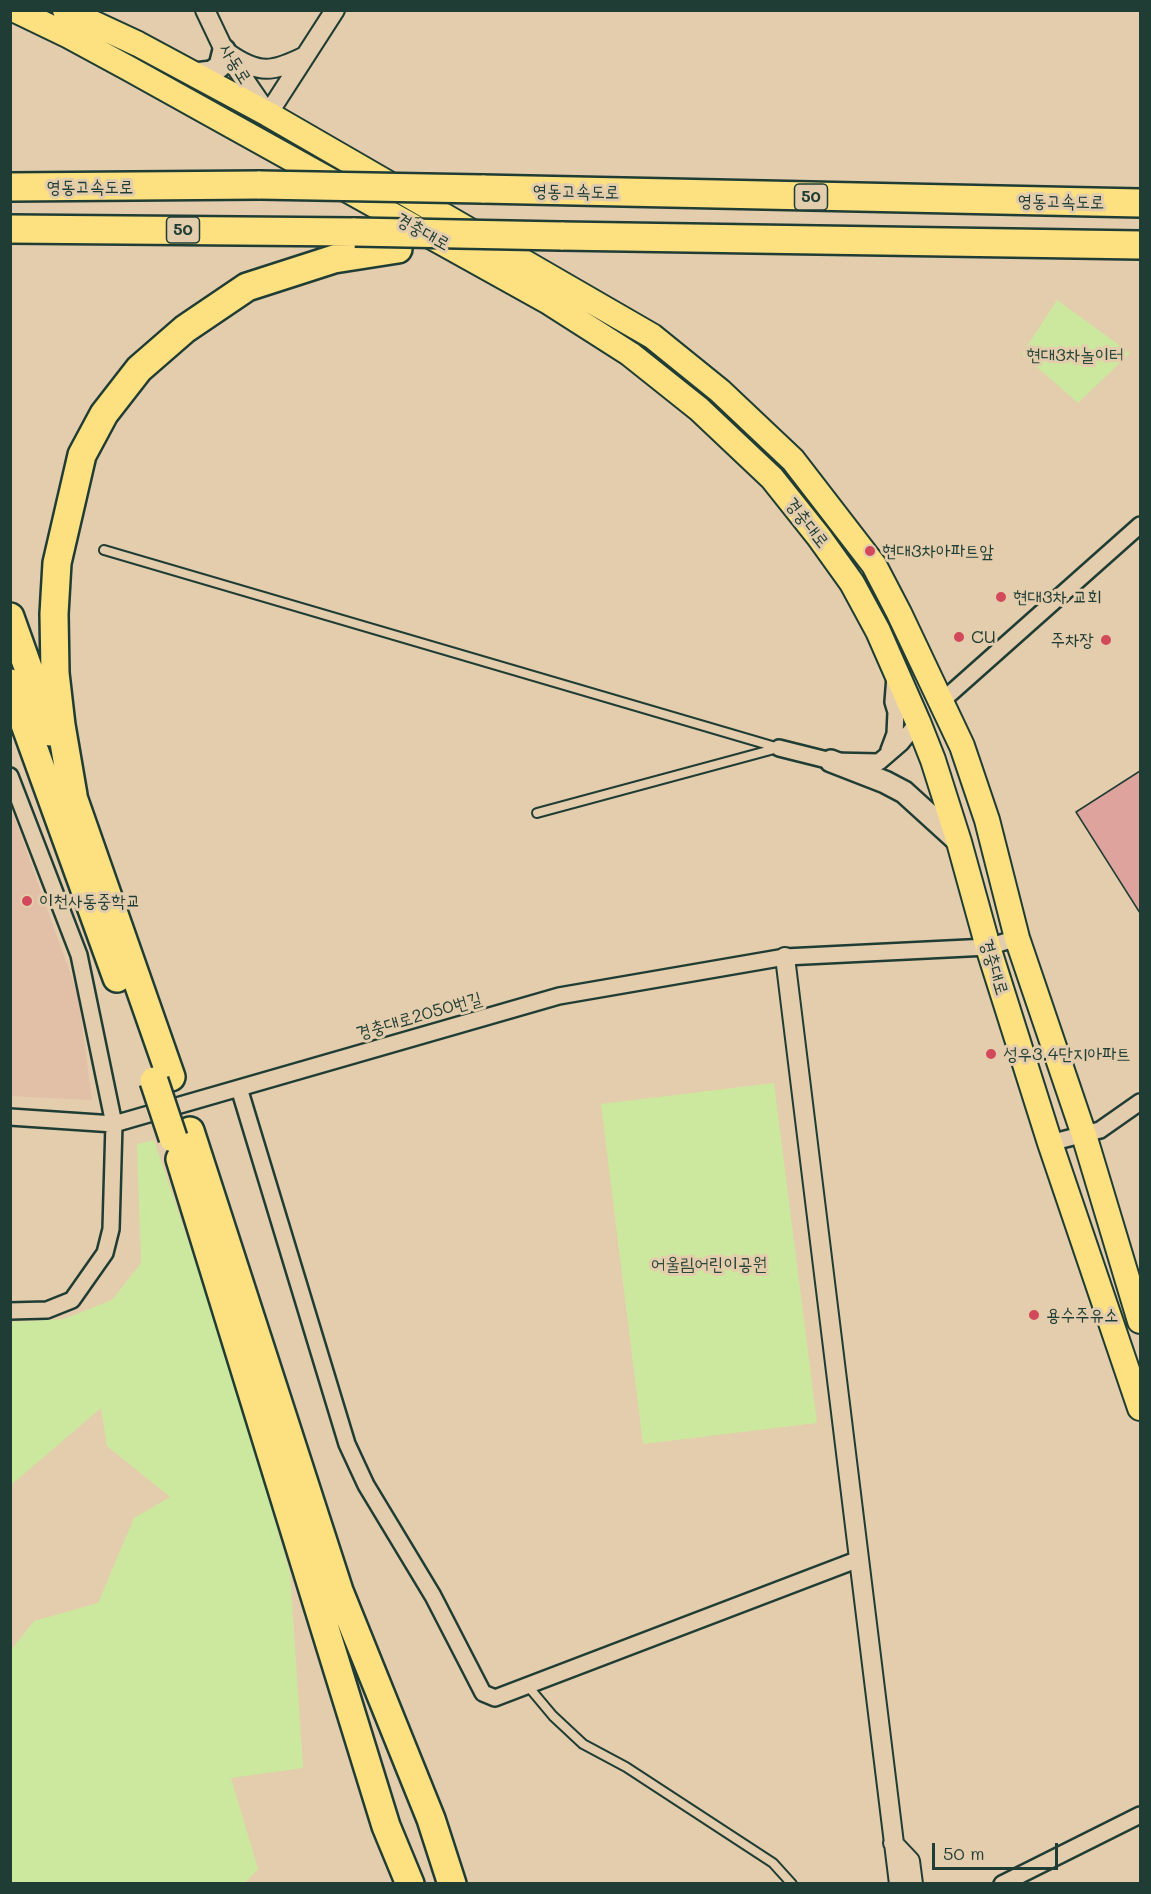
<!DOCTYPE html>
<meta charset="utf-8">
<style>
body{margin:0}
#map{position:relative;width:1151px;height:1894px;overflow:hidden;background:#e3cdac;font-family:Mali,sans-serif}
canvas{display:block}
.frame{position:absolute;inset:0;border:12px solid #1f3d34;pointer-events:none}
.scale{position:absolute;left:932px;top:1843px;width:126px;height:27px;box-sizing:border-box;border:3px solid #1f3d34;border-top:0;padding-left:8px;font-size:18px;line-height:21px;white-space:nowrap;color:#1f3d34;-webkit-text-stroke:4px #e3cdac;paint-order:stroke}
</style>
<div id="map">
<canvas width="1151" height="1894"></canvas>
<div class="frame"></div>
<div class="scale">50 m</div>
</div>
<script>
const ctx = document.querySelector('canvas').getContext('2d');
ctx.lineJoin = 'round';
function paint(path, color) {
  ctx.fillStyle = color;
  ctx.fill(path, 'evenodd');
}
function stroke(path, color, width, dash) {
  ctx.strokeStyle = color;
  ctx.lineWidth = width;
  ctx.lineCap = dash ? 'butt' : 'round';
  ctx.setLineDash(dash || []);
  ctx.stroke(path);
}
function drawText(font, color, halo, rows, align = 'center') {
  ctx.font = font + ' Mali,"Poor Story",sans-serif';
  ctx.lineWidth = 6;
  ctx.setLineDash([]);
  ctx.textBaseline = 'middle';
  ctx.strokeStyle = halo;
  ctx.fillStyle = color;
  for (const [text, x, y, turn = 0] of rows) {
    ctx.save();
    ctx.translate(x, y);
    ctx.rotate((+turn || 0) * Math.PI / 180);
    ctx.textAlign = isNaN(turn) ? turn : align;
    if (halo) ctx.strokeText(text, 0, 0);
    ctx.fillText(text, 0, 0);
    ctx.restore();
  }
}
const built = new Path2D(`
 M 11,808 L 78,995 L 92,1100 L 11,1096 Z`);
const green = new Path2D(`
 M 1057,300 L 1130,353 L 1078,403 L 1022,354 Z
 M 774,1083 L 817,1423 L 643,1444 L 601,1104 Z
 M 154,1140 L 226,1353 L 290,1573 L 303,1768 L 231,1778 L 258,1869 L 245,1883 L 11,1883 L 11,1650 L 34,1621 L 98,1603 L 134,1518 L 170,1497 L 107,1446 L 101,1408 L 11,1485 L 11,1322 L 64,1319 L 112,1300 L 141,1263 L 137,1144 Z`);
const shadow = new Path2D(`
 M 1140,773 L 1140,910 L 1078,812 Z`);
const building = new Path2D(`
 M 1140,771 L 1140,913 L 1076,812 Z`);
const service = new Path2D(`
 M 104,550 L 779,748
 M 537,813 L 778,748
 M 527,1685 L 553,1716 L 583,1744 L 626,1767 L 773,1863 L 792,1884`);
const minor = new Path2D(`
 M 942,701 L 1140,525
 M 779,748 L 831,761 L 879,762 L 901,743 L 918,722
 M 889,750 L 895,734 L 896,712 L 893,702 L 895,676
 M 10,776 L 79,955 L 114,1124 L 111,1229 L 105,1253 L 72,1300 L 47,1310 L 10,1311
 M 239,1088 L 347,1444 L 366,1485 L 433,1596 L 483,1693 L 495,1698 L 859,1559
 M 10,1117 L 114,1124 L 559,996 L 785,957 L 988,947 L 1017,938
 M 1050,1143 L 1100,1130 L 1140,1102
 M 1002,1884 L 1140,1815`);
const tertiary = new Path2D(`
 M 205,10 L 224,50 L 268,114 L 335,10
 M 228,53 C 259,75 273,72 305,56
 M 785,957 L 899,1884
 M 893,1843 L 910,1861 L 913,1884`);
const secondary = new Path2D(`
 M 195,74 L 212,72 L 220,66 L 224,50
 M 831,761 L 885,782 L 904,792 L 959,842`);
const primary = new Path2D(`
 M 15,10 L 69,36 L 128,68 L 547,301 L 630,354 L 699,409 L 772,478 L 819,537 L 852,583 L 878,631 L 918,722 L 933,760 L 959,842 L 988,947 L 1050,1143 L 1140,1408
 M 65,10 L 138,44 L 268,114 L 652,336 L 720,391 L 793,460 L 874,565 L 899,613 L 962,746 L 987,820 L 1017,938 L 1084,1135 L 1140,1321`);
const motorway = new Path2D(`
 M 10,187 L 260,185
 M 482,189 L 1140,203
 M 10,229 L 355,232
 M 561,236 L 1140,245
 M 10,617 L 51,732
 M 10,683 L 117,978
 M 67,780 L 171,1077
 M 73,795 L 61,725 L 55,673 L 54,614 L 57,563 L 82,455 L 104,414 L 139,369 L 185,329 L 247,287 L 334,259 L 398,249
 M 190,1131 L 339,1591 L 431,1819 L 452,1884
 M 180,1159 L 386,1826 L 410,1884`);
const motorwayBridge = new Path2D(`
 M 260,185 L 482,189
 M 355,232 L 561,236
 M 154,1081 L 173,1138`);
const markers = [
 [870,551,6,"#d1495b"],
 [1001,597,6,"#d1495b"],
 [959,637,6,"#d1495b"],
 [1106,640,6,"#d1495b"],
 [27,901,6,"#d1495b"],
 [991,1054,6,"#d1495b"],
 [1034,1315,6,"#d1495b"]
];
const shields = [
 [811,197,33],
 [183,230,33]
];
const shieldNames = [
 ["50",811,197],
 ["50",183,230]
];
const streetNames = [
 ["사동로",235,64,58],
 ["영동고속도로",90,187],
 ["영동고속도로",576,192,1],
 ["영동고속도로",1061,202,1],
 ["경충대로",423,232,29],
 ["경충대로",807,523,52],
 ["경충대로",994,967,73],
 ["경충대로2050번길",419,1016,-16]
];
const parkNames = [
 ["현대3차놀이터",1075,355],
 ["어울림어린이공원",709,1264]
];
const poiNames = [
 ["현대3차아파트앞",882,551],
 ["현대3차 교회",1013,597],
 ["CU",971,637],
 ["주차장",1094,640,"right"],
 ["이천사동중학교",39,901],
 ["성우3.4단지아파트",1003,1054],
 ["용수주유소",1046,1315]
];
paint(built, '#e1c0a7');
paint(green, '#cce89f');
paint(shadow, '#0003');
paint(building, '#dda39c');
stroke(building, '#1f3d34', 1.5);
stroke(service, '#1f3d34', 12);
stroke(minor, '#1f3d34', 20);
stroke(tertiary, '#1f3d34', 22);
stroke(secondary, '#1f3d34', 26);
stroke(primary, '#1f3d34', 28);
stroke(motorway, '#1f3d34', 32);
stroke(service, '#e3cdac', 8);
stroke(minor, '#e3cdac', 15);
stroke(tertiary, '#e3cdac', 18);
stroke(secondary, '#e3cdac', 21);
stroke(primary, '#fde080', 24);
stroke(motorway, '#fde080', 27);
stroke(motorwayBridge, '#1f3d34', 32, []);
stroke(motorwayBridge, '#fde080', 27);
for (const [x, y, r, color] of markers) {
  const dot = new Path2D();
  dot.arc(x, y, r, 0, 2 * Math.PI);
  ctx.fillStyle = color;
  ctx.fill(dot);
  stroke(dot, '#e3cdac', 2);
}
for (const [x, y, w] of shields) {
  const box = new Path2D();
  box.roundRect(x - w / 2, y - 13, w, 26, 4.5);
  ctx.fillStyle = '#e3cdac';
  ctx.fill(box);
  stroke(box, '#1f3d34', 1.5);
}
drawText('bold 16px', '#1f3d34', null, shieldNames);
drawText('18px', '#1f3d34', '#e3cdac', streetNames);
drawText('18px', '#284639', '#e3cdac', parkNames);
drawText('18px', '#1f3d34', '#e3cdac', poiNames, 'left');
</script>
